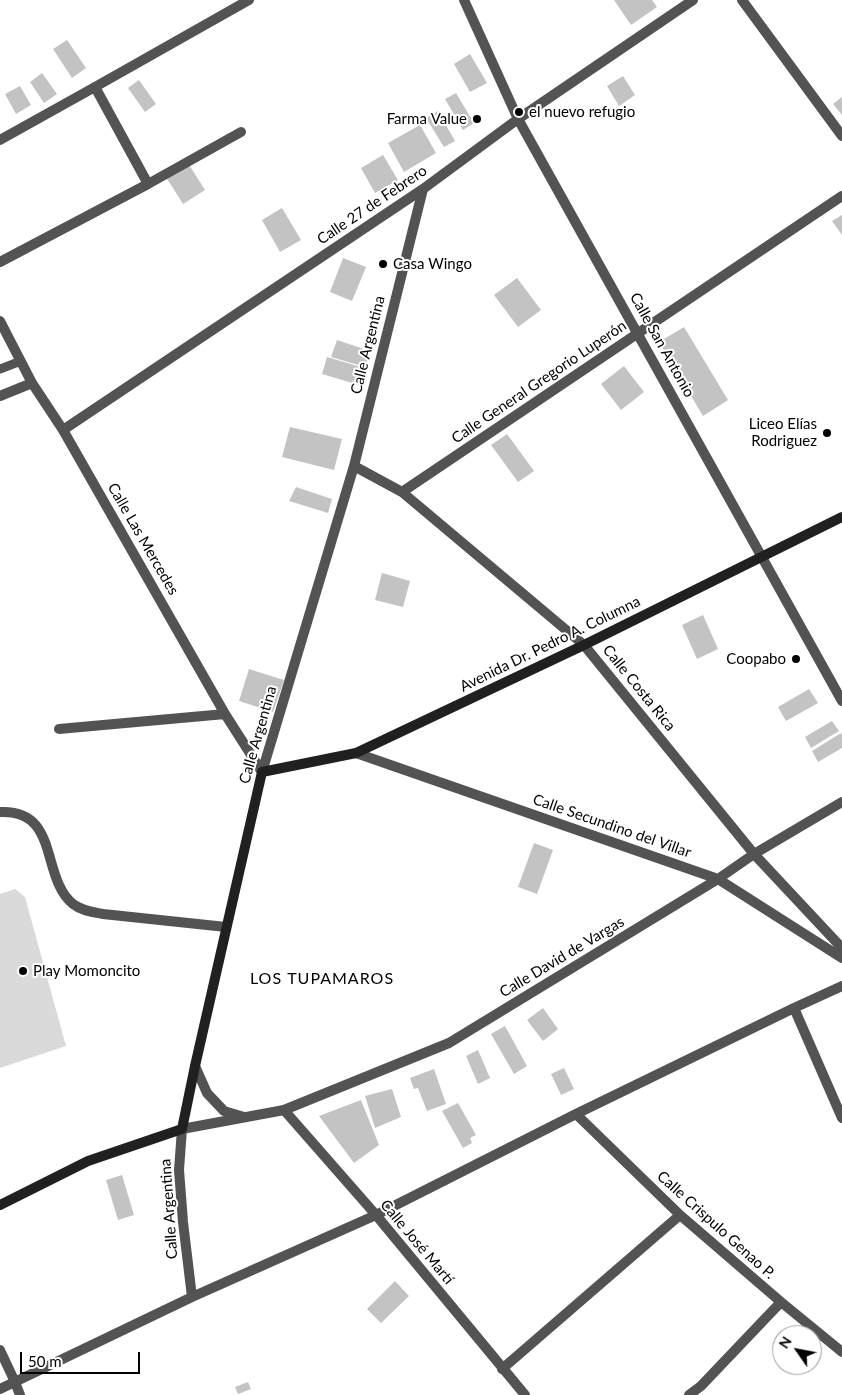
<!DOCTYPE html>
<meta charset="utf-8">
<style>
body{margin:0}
#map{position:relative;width:842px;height:1395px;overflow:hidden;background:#fff;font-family:Lato,sans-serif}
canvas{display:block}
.north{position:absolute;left:772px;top:1325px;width:50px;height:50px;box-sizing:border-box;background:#fff;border:1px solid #999;border-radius:50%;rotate:303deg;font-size:14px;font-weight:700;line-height:20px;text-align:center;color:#000}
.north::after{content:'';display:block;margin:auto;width:18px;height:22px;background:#000;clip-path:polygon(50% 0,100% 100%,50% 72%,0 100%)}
.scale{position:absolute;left:20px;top:1352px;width:120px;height:22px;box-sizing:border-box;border:2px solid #000;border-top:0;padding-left:6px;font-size:15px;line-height:18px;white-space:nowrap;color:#000;-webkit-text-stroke:4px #fff;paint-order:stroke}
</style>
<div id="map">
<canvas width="842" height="1395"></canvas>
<div class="north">N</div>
<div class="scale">50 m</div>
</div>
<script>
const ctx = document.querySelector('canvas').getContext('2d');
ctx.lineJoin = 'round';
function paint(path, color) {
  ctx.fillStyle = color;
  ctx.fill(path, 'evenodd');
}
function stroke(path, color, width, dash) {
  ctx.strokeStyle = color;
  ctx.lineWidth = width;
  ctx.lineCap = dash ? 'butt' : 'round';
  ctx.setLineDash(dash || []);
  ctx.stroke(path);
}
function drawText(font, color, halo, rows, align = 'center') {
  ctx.font = font + ' Lato,sans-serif';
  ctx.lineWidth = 4;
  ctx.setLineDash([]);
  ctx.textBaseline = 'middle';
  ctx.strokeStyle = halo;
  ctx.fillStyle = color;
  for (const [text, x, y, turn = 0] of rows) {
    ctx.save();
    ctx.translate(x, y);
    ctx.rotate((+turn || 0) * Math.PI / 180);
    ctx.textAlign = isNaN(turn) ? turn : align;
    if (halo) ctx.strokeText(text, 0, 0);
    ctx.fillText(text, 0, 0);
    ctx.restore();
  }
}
const green = new Path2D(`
 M 15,889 L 25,897 L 66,1046 L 0,1068 L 0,894 Z`);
const building = new Path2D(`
 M 614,0 L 652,0 L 657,7 L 631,25 Z
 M 67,40 L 86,68 L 72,78 L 53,49 Z
 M 470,54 L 487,83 L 470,92 L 454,64 Z
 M 42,73 L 57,94 L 44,103 L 30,82 Z
 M 623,76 L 635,95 L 619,106 L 607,86 Z
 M 139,80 L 156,104 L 145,112 L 128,88 Z
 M 20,86 L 31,105 L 16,114 L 5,94 Z
 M 456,93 L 474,123 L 463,130 L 445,99 Z
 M 842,97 L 842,115 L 833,104 Z
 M 438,111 L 455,141 L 444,147 L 426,118 Z
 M 420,125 L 436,153 L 404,172 L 388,143 Z
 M 383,155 L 398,180 L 375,193 L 361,168 Z
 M 188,163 L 205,190 L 183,204 L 166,177 Z
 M 282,208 L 301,240 L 280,252 L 262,220 Z
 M 842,215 L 842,235 L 832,221 Z
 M 343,258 L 366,267 L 352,301 L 330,292 Z
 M 517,278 L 541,310 L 518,327 L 494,295 Z
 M 684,327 L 728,400 L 703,416 L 659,342 Z
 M 337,340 L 370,351 L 365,367 L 331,357 Z
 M 327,357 L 364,368 L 359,385 L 322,374 Z
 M 624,366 L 644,392 L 621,410 L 601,384 Z
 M 290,427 L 342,439 L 334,470 L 282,457 Z
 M 507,434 L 534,471 L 518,482 L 491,445 Z
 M 296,487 L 332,499 L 328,513 L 289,501 Z
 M 382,573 L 410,581 L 403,607 L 375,600 Z
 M 703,615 L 718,649 L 697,659 L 682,625 Z
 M 249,669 L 284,680 L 273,712 L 239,701 Z
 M 809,689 L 818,703 L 786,721 L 778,707 Z
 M 832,721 L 839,731 L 811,748 L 805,737 Z
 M 841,733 L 842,735 L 842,748 L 818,762 L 812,751 Z
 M 534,843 L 553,850 L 537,894 L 518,887 Z
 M 543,1008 L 558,1029 L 543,1041 L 527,1020 Z
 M 505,1026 L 527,1066 L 514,1074 L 491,1034 Z
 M 478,1050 L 490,1078 L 478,1084 L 466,1056 Z
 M 564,1068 L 574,1089 L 561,1095 L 551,1074 Z
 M 434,1069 L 446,1104 L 427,1111 L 418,1088 L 414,1089 L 410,1078 Z
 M 392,1089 L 401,1117 L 375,1128 L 365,1096 Z
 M 361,1100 L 379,1145 L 354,1163 L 319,1116 Z
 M 458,1103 L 476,1135 L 470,1138 L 472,1143 L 463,1148 L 442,1111 Z
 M 122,1175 L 134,1215 L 118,1220 L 106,1180 Z
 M 395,1281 L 409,1296 L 381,1323 L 367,1309 Z
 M 248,1382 L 251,1389 L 238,1394 L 235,1387 Z`);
const service = new Path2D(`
 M 0,369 L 21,361`);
const minor = new Path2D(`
 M 464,0 L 518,119 L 842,701
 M 742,0 L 842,136
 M 95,87 L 148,184
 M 0,140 L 95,87 L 249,0
 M 0,262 L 148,184 L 241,132
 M 0,321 L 32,383 L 63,430 L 225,714 L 262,772
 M 0,396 L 32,383
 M 63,430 L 423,189 L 518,119 L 693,0
 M 354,466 L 402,492 L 584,645 L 754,854 L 842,948
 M 402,492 L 842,196
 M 59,729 L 225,714
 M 356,753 L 718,879 L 842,958
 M 262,772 L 354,466 L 423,189
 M 0,812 C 60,809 40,877 73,904 C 82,911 93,912 103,914 L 226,927
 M 794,1008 L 842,1118
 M 284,1110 L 449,1043 L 718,879 L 754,854 L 842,802
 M 576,1114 L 680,1215 L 781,1302 L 842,1352
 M 182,1129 L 179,1170 L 183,1222 L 192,1297
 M 0,1350 L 15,1382 L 20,1395
 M 502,1369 L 680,1215
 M 0,1389 L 192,1297 L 376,1215 L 576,1114 L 794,1008 L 842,986
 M 689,1395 L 701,1386 L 781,1302`);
const tertiary = new Path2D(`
 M 195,1066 L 207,1093 L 224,1111 L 244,1117
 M 182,1129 L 284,1110 L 376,1215 L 525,1395`);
const secondary = new Path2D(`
 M 0,1205 L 88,1161 L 182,1129 L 195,1066 L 262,772 L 356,753 L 584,645 L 842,517`);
const markers = [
 [519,112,5,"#000"],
 [477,119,5,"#000"],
 [383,264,5,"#000"],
 [827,433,5,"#000"],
 [796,659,5,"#000"],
 [23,971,5,"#000"]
];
const poiNames = [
 ["el nuevo refugio",529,112],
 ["Farma Value",467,119,"right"],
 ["Casa Wingo",393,264],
 ["Liceo Elías",817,424,"right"],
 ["Rodriguez",817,441,"right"],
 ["Coopabo",786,659,"right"],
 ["Play Momoncito",33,971]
];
const streetNames = [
 ["Calle 27 de Febrero",372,205,-34],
 ["Calle Argentina",368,345,-76],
 ["Calle San Antonio",662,345,61],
 ["Calle General Gregorio Luperón",539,382,-34],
 ["Calle Las Mercedes",143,539,60],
 ["Avenida Dr. Pedro A. Columna",550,644,-26],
 ["Calle Costa Rica",639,688,51],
 ["Calle Argentina",258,735,-74],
 ["Calle Secundino del Villar",612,826,19],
 ["Calle David de Vargas",562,957,-31],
 ["Calle Argentina",169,1209,-94],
 ["Calle Crispulo Genao P.",716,1225,42],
 ["Calle José Martí",417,1242,50]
];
const neighbourhoodNames = [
 ["LOS TUPAMAROS",322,979]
];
paint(green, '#dadada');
paint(building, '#c3c3c3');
stroke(service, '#535353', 9);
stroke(minor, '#535353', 10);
stroke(tertiary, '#535353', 10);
stroke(secondary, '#202020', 10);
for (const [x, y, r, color] of markers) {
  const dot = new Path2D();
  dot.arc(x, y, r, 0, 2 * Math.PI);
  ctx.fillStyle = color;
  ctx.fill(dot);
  stroke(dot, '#fff', 2);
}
drawText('15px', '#000', '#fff', poiNames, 'left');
drawText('15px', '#000', '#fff', streetNames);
ctx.letterSpacing = '1px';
drawText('16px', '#000', '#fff', neighbourhoodNames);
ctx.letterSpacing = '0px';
</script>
